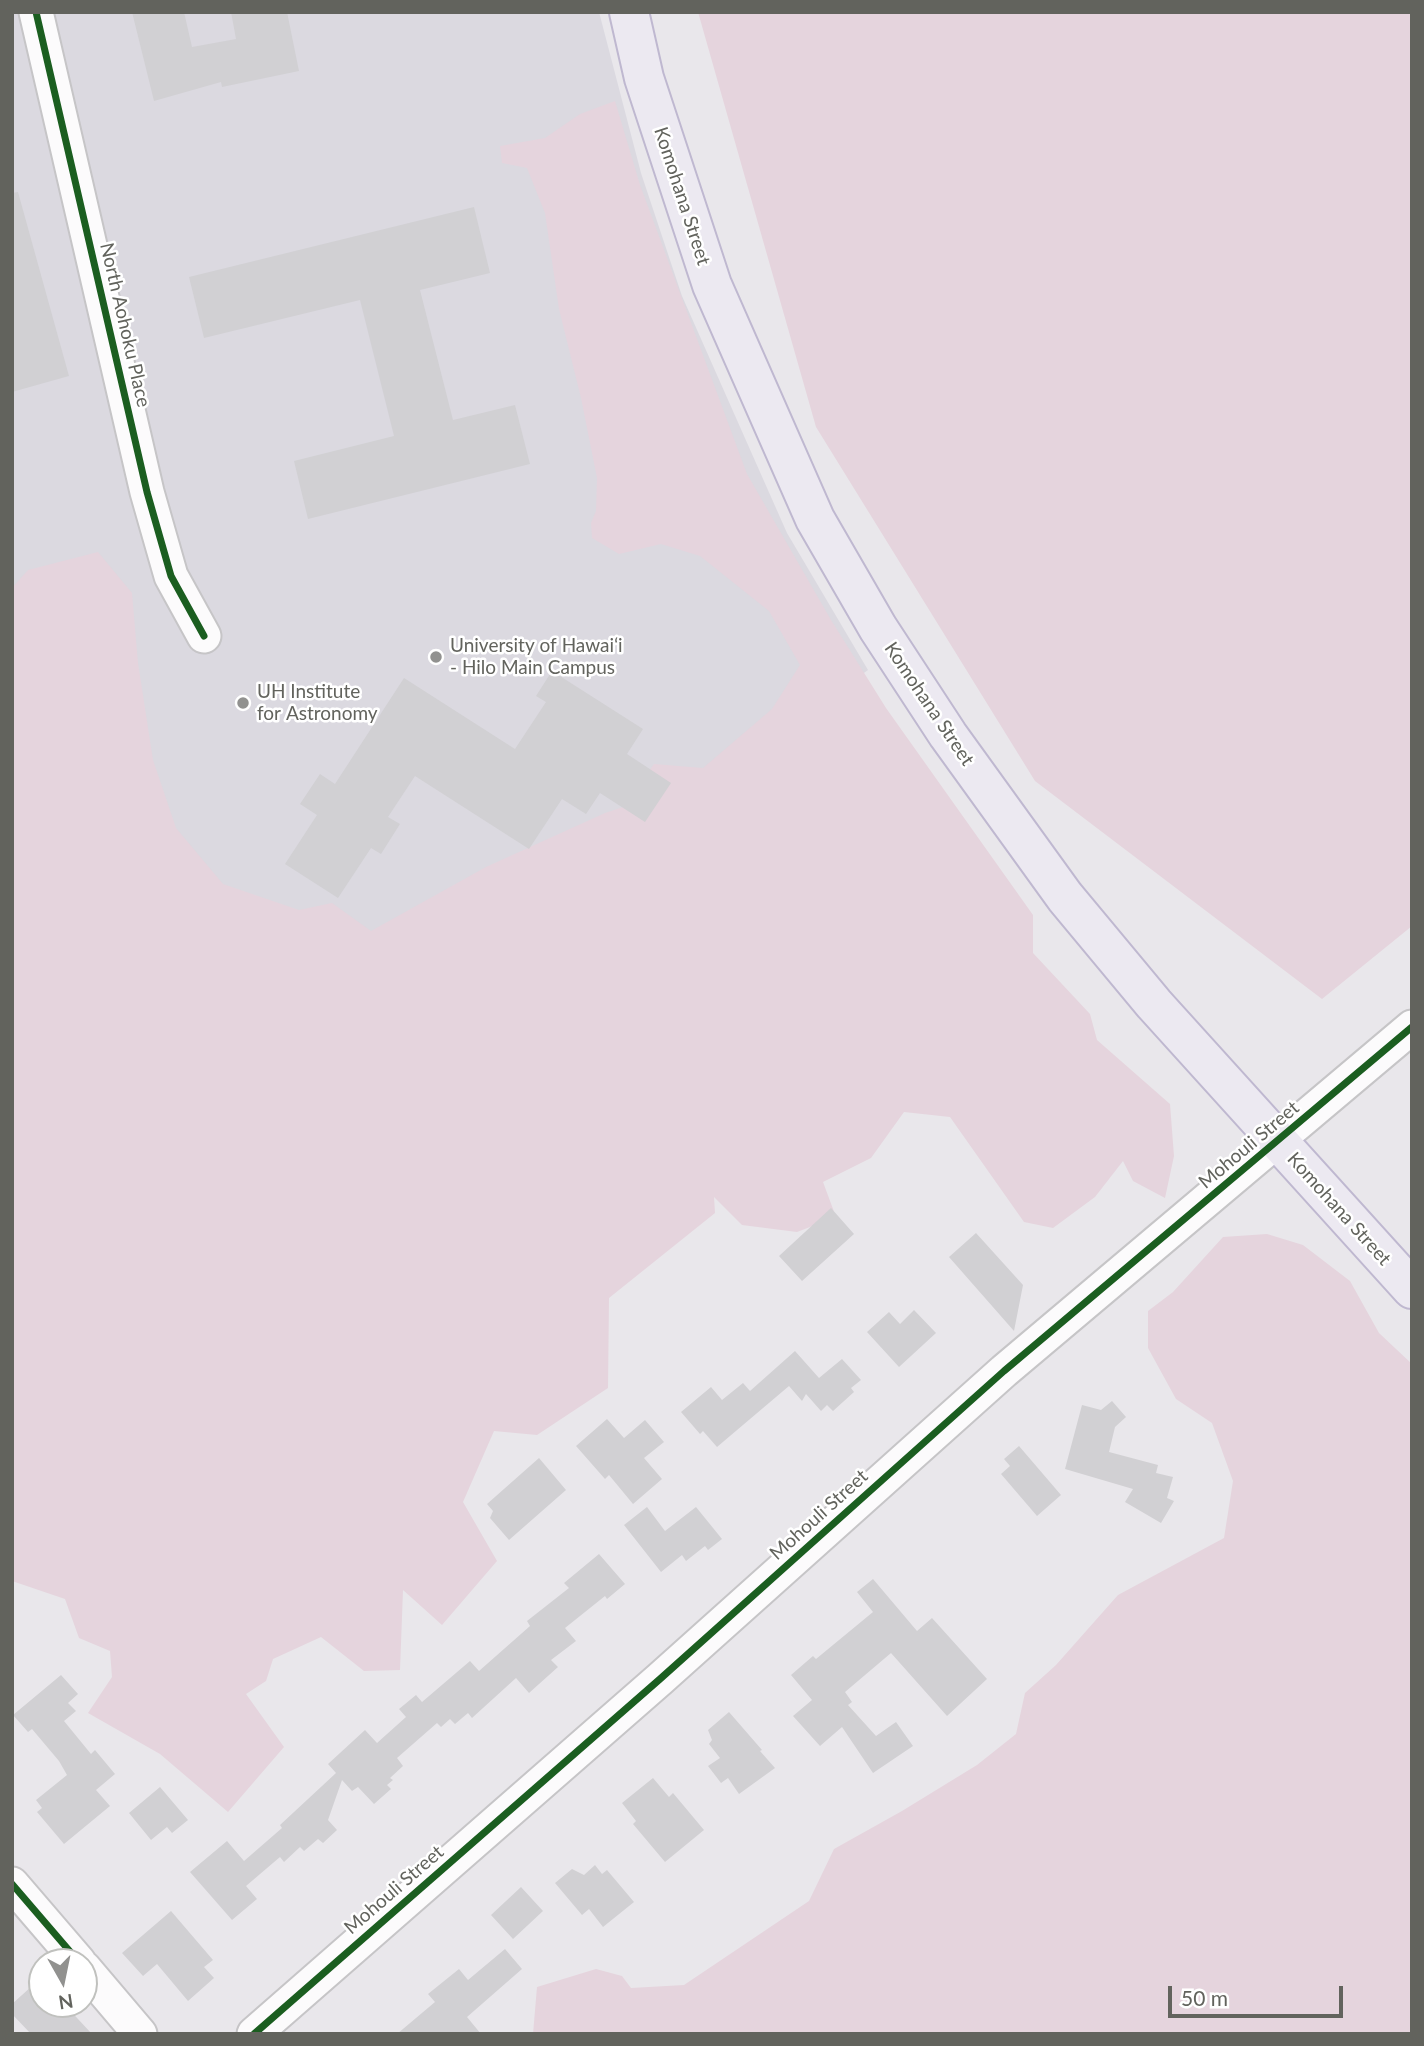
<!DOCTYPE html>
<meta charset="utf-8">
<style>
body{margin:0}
#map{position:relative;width:1424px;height:2046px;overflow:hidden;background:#e9e7eb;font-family:Lato,sans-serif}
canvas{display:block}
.frame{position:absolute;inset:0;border:14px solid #62635d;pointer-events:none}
.north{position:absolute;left:28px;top:1948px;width:70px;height:70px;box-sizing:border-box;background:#fff;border:2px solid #c0c1be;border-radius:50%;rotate:171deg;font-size:19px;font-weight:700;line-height:28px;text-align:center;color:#62635d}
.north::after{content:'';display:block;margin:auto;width:24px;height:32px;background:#91918f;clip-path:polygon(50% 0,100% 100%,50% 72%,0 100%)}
.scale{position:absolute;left:1168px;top:1986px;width:175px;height:32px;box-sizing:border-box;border:4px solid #62635d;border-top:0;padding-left:9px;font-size:21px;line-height:24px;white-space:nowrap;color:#62635d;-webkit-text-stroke:5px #fff;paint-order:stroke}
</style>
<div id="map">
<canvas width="1424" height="2046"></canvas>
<div class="frame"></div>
<div class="north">N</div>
<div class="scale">50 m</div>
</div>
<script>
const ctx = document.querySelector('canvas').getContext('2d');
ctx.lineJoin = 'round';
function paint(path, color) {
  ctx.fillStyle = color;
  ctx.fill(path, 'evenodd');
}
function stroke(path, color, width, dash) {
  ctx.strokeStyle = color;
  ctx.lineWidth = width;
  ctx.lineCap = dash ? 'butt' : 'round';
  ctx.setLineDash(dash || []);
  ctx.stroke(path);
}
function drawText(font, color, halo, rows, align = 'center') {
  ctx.font = font + ' Lato,sans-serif';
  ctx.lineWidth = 5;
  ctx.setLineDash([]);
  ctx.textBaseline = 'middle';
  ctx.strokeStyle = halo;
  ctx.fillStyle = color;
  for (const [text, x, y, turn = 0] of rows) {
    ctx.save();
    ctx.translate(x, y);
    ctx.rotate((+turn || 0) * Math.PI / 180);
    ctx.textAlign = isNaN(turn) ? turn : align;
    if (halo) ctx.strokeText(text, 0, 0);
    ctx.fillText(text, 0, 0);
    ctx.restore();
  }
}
const education = new Path2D(`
 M 12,12 L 599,12 L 641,173 L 682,296 L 787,533 L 868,670 L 12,1297 Z`);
const green = new Path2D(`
 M 698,12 L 1412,12 L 1412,926 L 1322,999 L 1035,781 L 816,427 Z
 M 615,101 L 640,185 L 747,474 L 831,620 L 886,708 L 1033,915 L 1033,953 L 1090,1014 L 1097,1040 L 1170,1104 L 1174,1156 L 1165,1198 L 1133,1181 L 1123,1161 L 1095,1197 L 1053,1228 L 1024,1222 L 950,1117 L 904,1112 L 871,1158 L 823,1182 L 836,1217 L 797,1232 L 742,1225 L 714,1197 L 715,1213 L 609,1298 L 608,1388 L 537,1435 L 494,1431 L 463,1502 L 497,1561 L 442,1625 L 403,1590 L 400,1670 L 364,1671 L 321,1637 L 273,1659 L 266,1681 L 246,1694 L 284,1747 L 228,1812 L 160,1754 L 88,1713 L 112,1677 L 110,1651 L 79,1638 L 65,1599 L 12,1581 L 12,588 L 28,570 L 98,552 L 132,593 L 138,663 L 153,760 L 176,828 L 223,884 L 299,910 L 332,903 L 371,931 L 486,867 L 605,813 L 623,807 L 654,764 L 703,768 L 772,709 L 800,665 L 769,611 L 700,556 L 661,544 L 619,554 L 592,538 L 591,523 L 596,511 L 597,478 L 581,398 L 559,309 L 545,213 L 527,168 L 502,163 L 500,146 L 545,138 L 580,114 Z
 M 1267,1234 L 1303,1245 L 1350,1281 L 1379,1333 L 1412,1364 L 1412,2034 L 533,2034 L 537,1987 L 596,1969 L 622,1976 L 631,1988 L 684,1985 L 809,1901 L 834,1849 L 902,1811 L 977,1765 L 1016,1734 L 1025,1693 L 1056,1665 L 1118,1595 L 1224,1538 L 1233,1481 L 1212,1423 L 1176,1399 L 1148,1348 L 1148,1311 L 1173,1292 L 1223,1237 Z`);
const building = new Path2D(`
 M 132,12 L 184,12 L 192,47 L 236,39 L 231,12 L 287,12 L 299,71 L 222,87 L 221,82 L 154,101 Z
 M 18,192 L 69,376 L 12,392 L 12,193 Z
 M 474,207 L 490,273 L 420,290 L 453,420 L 515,405 L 530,464 L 308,519 L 294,461 L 394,436 L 360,300 L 204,338 L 189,277 Z
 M 552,671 L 643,729 L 627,754 L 671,783 L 645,822 L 600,793 L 586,814 L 562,799 L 529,849 L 415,776 L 388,817 L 400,824 L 381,854 L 371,848 L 338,898 L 285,864 L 317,815 L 300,804 L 320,774 L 335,784 L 404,678 L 515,749 L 546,702 L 536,696 Z
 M 831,1208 L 854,1234 L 802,1281 L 779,1256 Z
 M 976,1233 L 1023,1285 L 1014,1331 L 949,1257 Z
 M 914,1310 L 936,1333 L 899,1367 L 867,1332 L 889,1312 L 900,1324 Z
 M 795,1351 L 819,1378 L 842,1359 L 861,1380 L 851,1388 L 854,1392 L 833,1411 L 827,1405 L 821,1411 L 806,1394 L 802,1401 L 789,1386 L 717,1447 L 703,1431 L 700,1434 L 681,1412 L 711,1387 L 722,1400 L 743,1383 L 750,1391 Z
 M 1112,1401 L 1126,1417 L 1115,1427 L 1109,1452 L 1158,1465 L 1156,1473 L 1173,1477 L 1167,1498 L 1174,1501 L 1161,1523 L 1125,1502 L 1133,1489 L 1065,1469 L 1082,1405 L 1101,1410 Z
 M 607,1419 L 624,1438 L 645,1420 L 664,1442 L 644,1458 L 662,1479 L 633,1504 L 609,1475 L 605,1479 L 576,1446 Z
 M 1019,1446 L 1061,1495 L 1037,1516 L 1001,1474 L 1010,1466 L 1004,1459 Z
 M 539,1458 L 566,1490 L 509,1540 L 490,1518 L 493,1511 L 487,1504 Z
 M 647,1507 L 665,1531 L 696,1507 L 722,1539 L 708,1550 L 705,1546 L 686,1561 L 682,1555 L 661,1572 L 624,1525 Z
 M 599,1554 L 625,1584 L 607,1599 L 605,1596 L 565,1628 L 576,1641 L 551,1660 L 558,1667 L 529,1693 L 516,1678 L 472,1718 L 468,1713 L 455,1724 L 450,1719 L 441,1727 L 437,1723 L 397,1758 L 403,1766 L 390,1778 L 393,1780 L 387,1785 L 391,1789 L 374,1804 L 358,1787 L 352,1791 L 342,1780 L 328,1820 L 337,1830 L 323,1843 L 318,1839 L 304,1851 L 300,1847 L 284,1862 L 280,1857 L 246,1886 L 257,1899 L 232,1920 L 190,1872 L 227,1841 L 244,1861 L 282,1828 L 280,1825 L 336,1773 L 328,1764 L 365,1730 L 377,1743 L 406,1717 L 399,1709 L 416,1695 L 422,1702 L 470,1661 L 479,1671 L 530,1626 L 527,1621 L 569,1588 L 564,1583 Z
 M 873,1579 L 917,1631 L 932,1618 L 987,1679 L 947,1716 L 891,1653 L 845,1692 L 852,1702 L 848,1705 L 876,1736 L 896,1722 L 913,1746 L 873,1773 L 842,1727 L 820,1746 L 793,1716 L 812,1700 L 791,1675 L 813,1656 L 816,1659 L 873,1612 L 857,1592 Z
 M 61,1675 L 78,1694 L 68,1703 L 76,1711 L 64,1721 L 91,1754 L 95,1750 L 115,1774 L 96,1790 L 110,1806 L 64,1844 L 37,1812 L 42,1808 L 36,1800 L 67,1775 L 59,1761 L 32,1729 L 28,1732 L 13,1715 Z
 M 729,1712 L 762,1750 L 760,1751 L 775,1768 L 739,1794 L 728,1778 L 721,1783 L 708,1766 L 720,1758 L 709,1744 L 712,1740 L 708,1730 Z
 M 653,1778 L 669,1797 L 673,1793 L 704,1830 L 665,1862 L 633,1824 L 636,1821 L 622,1803 Z
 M 160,1787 L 188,1820 L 172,1833 L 167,1827 L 151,1840 L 129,1813 Z
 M 595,1865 L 602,1874 L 607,1870 L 634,1902 L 603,1927 L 589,1909 L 582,1915 L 555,1883 L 572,1869 L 584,1875 Z
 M 521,1887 L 543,1911 L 513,1939 L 491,1915 Z
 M 171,1911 L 213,1960 L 204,1967 L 214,1978 L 188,2001 L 157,1964 L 143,1976 L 122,1953 Z
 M 505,1949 L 522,1969 L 467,2017 L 481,2034 L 397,2034 L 435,2002 L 428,1994 L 459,1969 L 468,1980 Z
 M 42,1977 L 42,2004 L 64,2004 L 92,2034 L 31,2034 L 12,2014 L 12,2004 Z`);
const minor = new Path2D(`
 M 36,12 L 147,492 L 171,576 L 204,636
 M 12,1884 L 79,1962
 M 84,1968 L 140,2034
 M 254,2034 L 660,1679 L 1004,1371 L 1412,1027`);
const major = new Path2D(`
 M 629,12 L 644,78 L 712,285 L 815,519 L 878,628 L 948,735 L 1065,897 L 1154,1004 L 1412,1289`);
const cycleway = new Path2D(`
 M 36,12 L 147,492 L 171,576 L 204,636
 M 12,1884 L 79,1962
 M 254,2034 L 660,1679 L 1004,1371 L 1412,1027`);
const markers = [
 [436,657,7,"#91918f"],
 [243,703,7,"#91918f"]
];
const streetNames = [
 ["Komohana Street",682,196,72],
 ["North Aohoku Place",125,325,77],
 ["Komohana Street",929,704,56],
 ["Mohouli Street",1249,1145,-40],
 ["Komohana Street",1339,1209,48],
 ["Mohouli Street",819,1515,-42],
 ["Mohouli Street",394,1890,-41]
];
const poiNames = [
 ["University of Hawaiʻi",450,646],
 ["- Hilo Main Campus",450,668],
 ["UH Institute",257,692],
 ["for Astronomy",257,714]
];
paint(education, '#dbd9e0');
paint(green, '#e5d4dd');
paint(building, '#d1d0d3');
stroke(minor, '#c6c5c7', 37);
stroke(major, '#bfb8d0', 42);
stroke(minor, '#fcfbfc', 33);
stroke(major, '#ece9f1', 38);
stroke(cycleway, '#1b5e20', 7);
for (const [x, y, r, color] of markers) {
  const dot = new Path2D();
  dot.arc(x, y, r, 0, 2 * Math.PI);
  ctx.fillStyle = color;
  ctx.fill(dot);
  stroke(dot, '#fff', 2.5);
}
drawText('19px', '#62635d', '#fff', streetNames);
drawText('19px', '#62635d', '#fff', poiNames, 'left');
</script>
